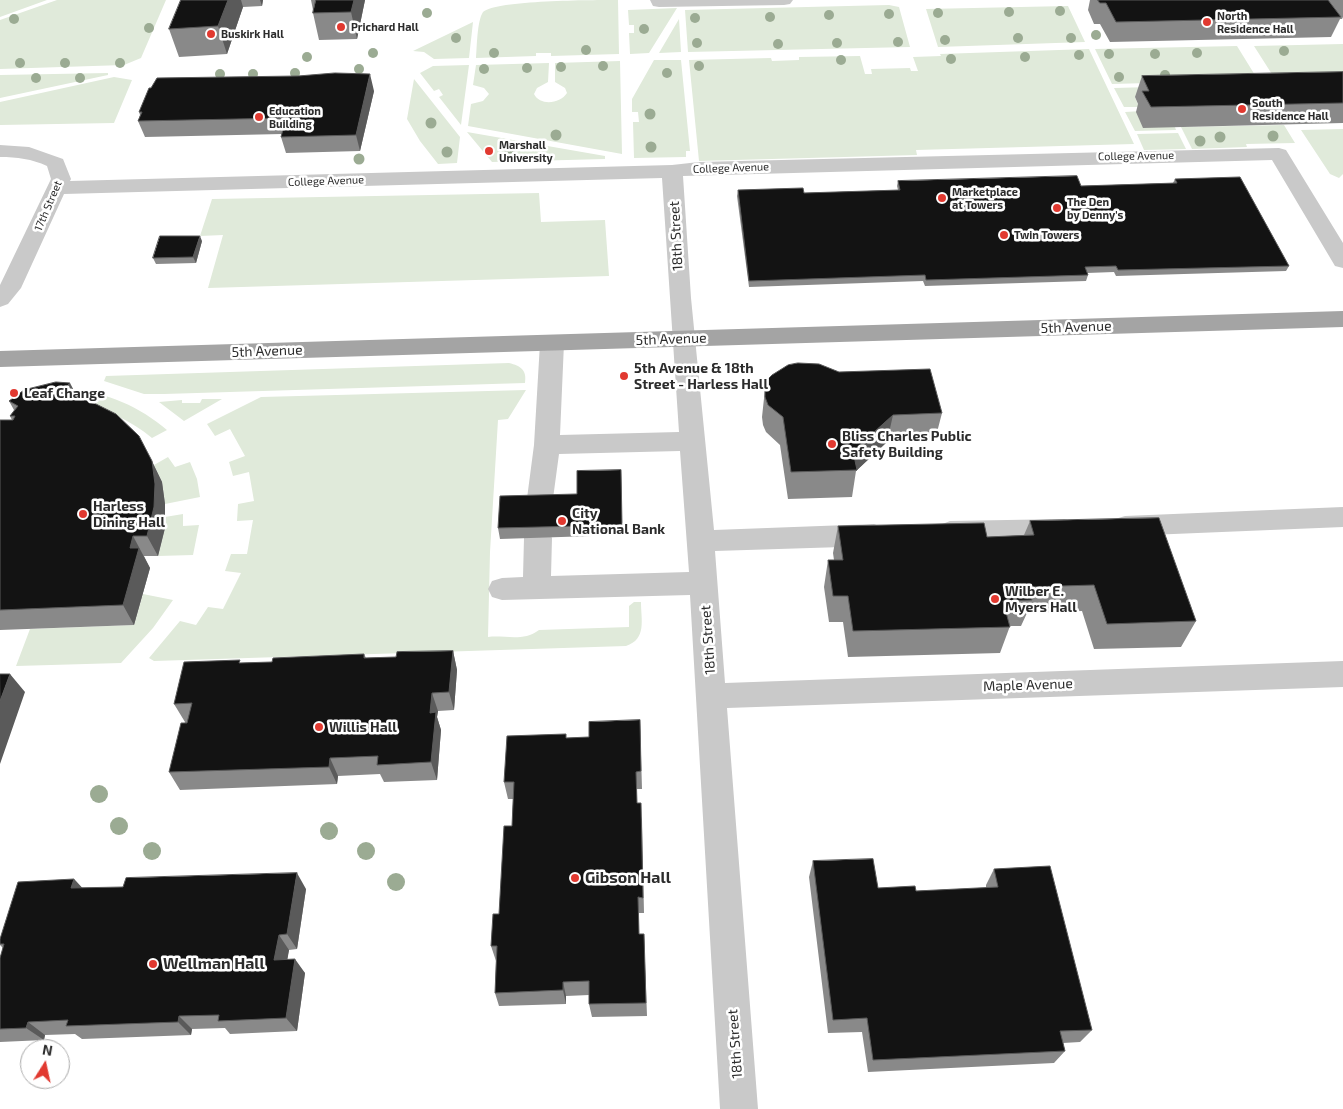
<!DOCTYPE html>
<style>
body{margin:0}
#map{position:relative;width:1343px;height:1109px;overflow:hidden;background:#fff;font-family:"Exo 2",sans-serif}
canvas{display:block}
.north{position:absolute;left:20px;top:1039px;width:50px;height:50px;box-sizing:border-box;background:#fff;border:1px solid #ababab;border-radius:50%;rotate:10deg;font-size:14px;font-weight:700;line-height:20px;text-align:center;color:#2c2c2c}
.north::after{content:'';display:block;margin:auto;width:18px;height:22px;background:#e13930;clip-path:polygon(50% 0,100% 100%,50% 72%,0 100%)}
</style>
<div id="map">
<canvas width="1343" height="1109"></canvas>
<div class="north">N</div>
</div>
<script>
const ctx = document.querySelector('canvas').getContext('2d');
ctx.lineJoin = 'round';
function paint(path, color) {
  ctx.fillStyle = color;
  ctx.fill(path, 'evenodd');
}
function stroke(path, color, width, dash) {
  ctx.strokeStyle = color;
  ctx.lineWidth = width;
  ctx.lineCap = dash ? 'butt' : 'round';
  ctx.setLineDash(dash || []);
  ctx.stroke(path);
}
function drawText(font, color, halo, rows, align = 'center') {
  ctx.font = font + ' "Exo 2",sans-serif';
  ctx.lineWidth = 5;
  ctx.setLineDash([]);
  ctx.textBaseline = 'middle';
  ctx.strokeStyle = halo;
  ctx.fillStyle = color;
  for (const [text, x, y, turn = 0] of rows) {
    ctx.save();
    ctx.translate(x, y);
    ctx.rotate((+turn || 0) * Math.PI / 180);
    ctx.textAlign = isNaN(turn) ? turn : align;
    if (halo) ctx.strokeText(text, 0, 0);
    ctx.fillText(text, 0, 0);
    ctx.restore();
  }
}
const green = new Path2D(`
 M 0,0 L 47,0 L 0,17 Z
 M 57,0 L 166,0 L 141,58 L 124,65 L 0,69 L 0,20 Z
 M 618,0 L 619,54 L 551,56 L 551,53 L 536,53 L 536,56 L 476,58 C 477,47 477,21 483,12 C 496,0 593,0 618,0 Z
 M 889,5 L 899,7 L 910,47 L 688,52 L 685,10 Z
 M 1068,6 L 1085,42 L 938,47 L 926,9 Z
 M 677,8 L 649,53 L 630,54 L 629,33 L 634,33 L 634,25 L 629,25 L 628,10 Z
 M 679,19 L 681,52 L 659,53 Z
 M 473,22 L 469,58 L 434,59 L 424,52 L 413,51 Z
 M 1343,44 L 1343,78 L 1275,79 L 1254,46 Z
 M 1237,46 L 1258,80 L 1112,84 L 1095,49 Z
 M 1089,49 L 1134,144 L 916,150 L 917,155 L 699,161 L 689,60 L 771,58 L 772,61 L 799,60 L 799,57 L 860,56 L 865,74 L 872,74 L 871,69 L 910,68 L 911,71 L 918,71 L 913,57 L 941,56 L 940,54 Z
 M 654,60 L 681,60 L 690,151 L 686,151 L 686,157 L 634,158 L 633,122 L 639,122 L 638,112 L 632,112 L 632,99 Z
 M 620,61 L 622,154 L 468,126 L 471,104 L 483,101 L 489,94 L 484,88 L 473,85 L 476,65 L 549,63 L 548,82 L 537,88 L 534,94 C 540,106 560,104 567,93 L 565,88 L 555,82 L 555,63 Z
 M 469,65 L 461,125 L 439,97 L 443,95 L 439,89 L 434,91 L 420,73 L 433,66 Z
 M 108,73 L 108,75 L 0,98 L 0,75 Z
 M 114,77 L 132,80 L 114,123 L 0,125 L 0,102 Z
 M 414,79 L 460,137 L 457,163 L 438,164 L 420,141 L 407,119 Z
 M 1261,84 L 1135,97 L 1139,107 L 1124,107 L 1114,88 Z
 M 1142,111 L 1175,127 L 1176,130 L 1135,131 L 1125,112 Z
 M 1284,125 L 1295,143 L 1246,144 L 1247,147 L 1192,149 L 1181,127 Z
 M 1343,129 L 1343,174 L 1339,178 L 1330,174 L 1301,130 Z
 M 467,132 L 605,156 L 605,159 L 492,162 Z
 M 1178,133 L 1186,149 L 1144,150 L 1137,134 Z
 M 539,193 L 541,222 L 605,220 L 609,276 L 208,288 L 223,235 L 200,236 L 212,199 Z
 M 509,363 C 521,366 527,370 525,383 L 164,394 L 144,394 L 104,381 L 106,376 Z
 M 72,390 C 107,392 140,407 167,430 L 152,438 C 130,420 108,410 81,404 Z
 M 526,390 L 508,419 L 498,420 L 490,552 L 488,637 C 506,635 523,642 539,630 L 629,627 L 629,606 L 634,602 L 641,602 C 641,620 647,639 626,646 L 154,661 L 149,658 L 180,621 L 196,625 L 208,607 L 223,609 L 241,573 L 225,571 L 231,554 L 247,554 L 253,520 L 237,521 L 238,504 L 254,501 L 249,472 L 233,476 L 229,462 L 245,456 L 230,429 L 215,436 L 207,424 L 261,397 Z
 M 202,399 L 222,399 L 184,421 L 159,402 L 182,400 L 182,403 L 200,403 Z
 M 168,457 L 175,467 L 190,462 L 197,479 L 200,497 L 165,504 L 162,482 L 154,465 Z
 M 183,514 L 183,526 L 199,525 L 193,555 L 158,556 L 165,528 L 165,517 Z
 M 143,594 L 173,600 L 153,628 L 121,663 L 16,666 L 30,629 L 134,625 Z`);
const minor = new Path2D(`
 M 650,0 L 793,0 L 790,4 L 784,5 L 659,7 L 653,6 Z
 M 0,145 L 29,147 L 63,159 L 71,179 L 70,181 L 672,165 L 699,162 L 1279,148 L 1286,150 L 1343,243 L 1343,268 L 1335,266 L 1272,160 L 683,176 L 691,298 L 714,530 L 874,524 L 884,528 L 888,535 L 884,542 L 874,546 L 715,551 L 725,683 L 1343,661 L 1343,687 L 727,708 L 758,1109 L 720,1109 L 690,595 L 502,600 L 492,597 L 488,589 L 492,581 L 502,578 L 523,577 L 524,538 L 528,530 L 538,527 L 548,530 L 552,538 L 551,576 L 689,572 L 680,451 L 559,454 L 552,506 L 548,513 L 539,516 L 530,513 L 526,506 L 534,445 L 540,343 L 544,337 L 552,335 L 560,337 L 564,343 L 560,435 L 679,432 L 662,178 L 64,194 L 21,288 L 8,304 L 0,307 L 0,285 L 51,179 L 47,166 C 32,159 17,157 0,157 Z
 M 1343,507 L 1343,527 L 1125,536 L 1115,533 L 1112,526 L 1115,519 L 1125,516 Z
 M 1064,519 L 1074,522 L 1078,529 L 1074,536 L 1064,539 L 950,543 L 940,539 L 936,532 L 940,525 L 950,521 Z`);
const major = new Path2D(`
 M 1343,311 L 1343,327 L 0,367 L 0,351 Z`);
const trees = [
 [1060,11,5],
 [1009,12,5],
 [427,13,5],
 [938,13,5],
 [889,14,5],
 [829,15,5],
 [770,17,5],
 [695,18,5],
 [14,19,5],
 [149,28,5],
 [644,29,5],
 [1096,35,5],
 [456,38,5],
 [1018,38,5],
 [1071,38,5],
 [945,40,5],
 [898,42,5],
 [697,43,5],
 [837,43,5],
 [778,44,5],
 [586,50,5],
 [1284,51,5],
 [373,53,5],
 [494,53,5],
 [1197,53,5],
 [1109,54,5],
 [1155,54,5],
 [1079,55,5],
 [307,57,5],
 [1025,57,5],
 [951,59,5],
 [841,60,5],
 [20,63,5],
 [65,63,5],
 [120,63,5],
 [603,66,5],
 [699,66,5],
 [561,67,5],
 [527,68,5],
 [359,69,5],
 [484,69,5],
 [295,73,5],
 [667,73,5],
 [220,74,5],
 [253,74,5],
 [1165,75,5],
 [1119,77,5],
 [36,78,5],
 [80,78,5],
 [650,114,5.5],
 [431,123,5.5],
 [556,135,5.5],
 [1273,136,5.5],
 [1220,137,5.5],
 [1200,141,5.5],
 [651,147,5.5],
 [510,151,5.5],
 [447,152,5.5],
 [359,159,5.5],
 [99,794,9],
 [119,826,9],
 [329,831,9],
 [152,851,9],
 [366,851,9],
 [396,882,9]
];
const wall = new Path2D(`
 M 181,0 L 263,0 L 262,6 L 243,7 L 227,54 L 179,57 L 169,29 Z
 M 311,0 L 365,0 L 357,39 L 319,40 L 313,13 L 313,10 Z
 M 1090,0 L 1343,0 L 1343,17 L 1342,19 L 1340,19 L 1331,37 L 1110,42 L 1100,24 L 1094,24 L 1088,10 Z
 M 1343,72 L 1343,123 L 1143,128 L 1136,112 L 1138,104 L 1135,97 L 1142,76 Z
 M 374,91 L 360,151 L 286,153 L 281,137 L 282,134 L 145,137 L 138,121 L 140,115 L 139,112 Z
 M 1175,179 L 1289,266 L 1286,271 L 1116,276 L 1114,272 L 1087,273 L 1088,275 L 1086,281 L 925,286 L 923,281 L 749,287 L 737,196 L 738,190 L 804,193 L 898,190 L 897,186 L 898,181 L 1081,186 L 1173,183 Z
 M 202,241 L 196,263 L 156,264 L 153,258 Z
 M 839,372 L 942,413 L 935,440 L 887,442 L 856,471 L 852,497 L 788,499 L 780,445 L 766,432 L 763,425 L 762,417 L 765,389 Z
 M 76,395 L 139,436 L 162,482 L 165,504 L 165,528 L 158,556 L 144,556 L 150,568 L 134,625 L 0,630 L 0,420 L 12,420 L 10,416 L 14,410 L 9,401 Z
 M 621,470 L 622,535 L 500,539 L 498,528 L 577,494 Z
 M 1030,521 L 1196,621 L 1181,647 L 1094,649 L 1082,611 L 1027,613 L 1021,626 L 1010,626 L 1000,653 L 848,657 L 843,622 L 829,622 L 824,587 L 828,560 L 834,560 L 833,553 L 838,526 L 987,537 L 1024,535 Z
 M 453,651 L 457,670 L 454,710 L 438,711 L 437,717 L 441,730 L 437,780 L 384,782 L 380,774 L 338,776 L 337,784 L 180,790 L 169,772 L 185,722 L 174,704 L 242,663 L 272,662 L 364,654 L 366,658 L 396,657 Z
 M 640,720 L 642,789 L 637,789 L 637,803 L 642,820 L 644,913 L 639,913 L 639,934 L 644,934 L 647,1016 L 592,1017 L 589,1004 L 589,995 L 566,996 L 566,1004 L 499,1006 L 495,993 L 496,961 L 491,946 L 499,914 L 512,826 L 513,799 L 508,799 L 504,782 L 566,738 L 589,737 Z
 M 813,861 L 878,888 L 916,891 L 986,888 L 986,885 L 994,869 L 1092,1030 L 1080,1042 L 1063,1043 L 1065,1051 L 1054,1063 L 868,1072 L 862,1032 L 828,1033 L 809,877 Z
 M 74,879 L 82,888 L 306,889 L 297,949 L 289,950 L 287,959 L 305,973 L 297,1031 L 230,1034 L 225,1028 L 192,1029 L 191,1035 L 82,1039 L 75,1034 L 45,1035 L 44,1040 L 0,1042 L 0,958 L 3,948 L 0,945 L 0,939 Z`);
const shadedWall = new Path2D(`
 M 228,0 L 241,0 L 243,7 L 227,54 L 218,26 Z
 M 260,0 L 263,0 L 262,6 Z
 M 354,0 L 365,0 L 357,39 L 351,12 Z
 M 370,74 L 374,91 L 360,151 L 356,135 Z
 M 200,236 L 202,241 L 196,263 L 193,257 Z
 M 70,383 L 81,404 L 64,399 L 63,391 Z
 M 893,415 L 887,442 L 856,471 L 853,451 Z
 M 152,461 L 162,482 L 165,504 L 165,528 L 158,556 L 147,536 Z
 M 133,536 L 150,568 L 134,625 L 123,605 L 130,548 Z
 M 453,651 L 457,670 L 454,710 L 449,692 Z
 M 10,674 L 25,692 L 0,764 L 0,701 Z
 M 432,693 L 438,711 L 437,717 L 441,730 L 437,780 L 431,762 L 430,713 Z
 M 330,758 L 338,776 L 337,784 L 329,767 Z
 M 297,873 L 306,889 L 297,949 L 287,934 Z
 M 74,879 L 89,895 L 71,888 Z
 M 279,935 L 289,950 L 285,974 L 274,960 Z
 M 295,959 L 305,973 L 297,1031 L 286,1018 Z
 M 563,982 L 566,996 L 566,1004 L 563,990 Z
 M 179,1016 L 192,1029 L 191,1035 L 178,1022 Z
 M 28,1022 L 45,1035 L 44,1040 L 26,1028 Z`);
const building = new Path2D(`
 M 181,0 L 228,0 L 218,26 L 169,29 Z
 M 316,0 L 354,0 L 351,12 L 313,13 Z
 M 1098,0 L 1328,0 L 1341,17 L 1116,22 L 1106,3 L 1100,3 Z
 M 1343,72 L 1343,103 L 1151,107 L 1142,91 L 1149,91 L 1142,76 Z
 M 335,73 L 370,74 L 356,135 L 281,137 L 286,118 L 138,121 L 142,112 L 139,112 L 149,88 L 151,88 L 157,78 L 298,76 Z
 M 1077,176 L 1081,186 L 1177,183 L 1175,179 L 1240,177 L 1289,266 L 1118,270 L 1116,266 L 1085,267 L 1088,275 L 926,280 L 925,275 L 749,281 L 738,190 L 803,188 L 804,193 L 900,190 L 898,181 Z
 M 160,236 L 200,236 L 193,257 L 153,258 Z
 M 798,363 L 819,364 L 839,372 L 930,369 L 942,413 L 893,415 L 853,451 L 857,470 L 791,472 L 783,417 L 768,405 L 765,397 L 765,389 L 766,381 L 772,375 L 788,365 Z
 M 56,382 L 70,383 L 63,391 L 67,393 L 64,399 L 74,399 L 76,394 L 116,414 L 139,436 L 152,461 L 155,484 L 154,507 L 147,536 L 133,536 L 130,548 L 139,548 L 123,605 L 0,610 L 0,420 L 13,420 L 15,416 L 10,416 L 18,406 L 9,401 L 24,390 Z
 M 621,470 L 622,525 L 498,528 L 500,496 L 577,494 L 577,471 Z
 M 1159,518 L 1196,621 L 1107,624 L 1094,585 L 1028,587 L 1032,600 L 1003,601 L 1010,627 L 853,631 L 848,596 L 833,596 L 828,560 L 843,560 L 838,526 L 984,523 L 987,537 L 1034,535 L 1030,521 Z
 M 453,651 L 449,692 L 432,693 L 430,713 L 436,712 L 431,762 L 377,765 L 378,756 L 330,758 L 329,767 L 169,772 L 181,723 L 187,723 L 192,703 L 174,704 L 184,662 L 240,660 L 239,663 L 272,662 L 273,658 L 364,654 L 364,658 L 396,657 L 397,652 Z
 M 0,674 L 10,674 L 0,701 Z
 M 640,720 L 641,771 L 636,772 L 637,803 L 641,803 L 643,898 L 638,897 L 639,934 L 644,934 L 646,1003 L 589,1004 L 589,981 L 563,982 L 563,990 L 495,993 L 497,946 L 491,946 L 493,914 L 499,914 L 504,826 L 512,826 L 514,782 L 504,782 L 507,736 L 566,734 L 566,738 L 589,737 L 589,722 Z
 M 873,859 L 878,888 L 915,886 L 916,891 L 998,887 L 994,869 L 1050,866 L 1092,1030 L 1060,1031 L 1065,1051 L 873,1060 L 867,1018 L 833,1020 L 813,861 Z
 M 297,873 L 287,934 L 279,935 L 274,960 L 295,959 L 286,1018 L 218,1021 L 219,1015 L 179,1016 L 178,1022 L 66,1026 L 68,1020 L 28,1022 L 26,1028 L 0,1029 L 0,958 L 4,944 L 0,944 L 0,939 L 18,882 L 74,879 L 71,888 L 123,887 L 126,878 Z`);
const markers = [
 [1207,22,5,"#e13930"],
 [341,27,5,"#e13930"],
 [211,34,5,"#e13930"],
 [1242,109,5,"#e13930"],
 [259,117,5,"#e13930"],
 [489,151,5,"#e13930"],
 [942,198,5,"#e13930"],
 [1057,208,5,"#e13930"],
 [1004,235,5,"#e13930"],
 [624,376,5,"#e13930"],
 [14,393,5,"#e13930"],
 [832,444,5,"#e13930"],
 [83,514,5,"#e13930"],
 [562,521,5,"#e13930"],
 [995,599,5,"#e13930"],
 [319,727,5,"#e13930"],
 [575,878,5,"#e13930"],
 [153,964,5,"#e13930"]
];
const farPoinames = [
 ["North",1217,16],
 ["Residence Hall",1217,29],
 ["Prichard Hall",351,27],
 ["Buskirk Hall",221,34],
 ["South",1252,103],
 ["Residence Hall",1252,116],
 ["Education",269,111],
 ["Building",269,124],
 ["Marshall",499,145],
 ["University",499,158],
 ["Marketplace",952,192],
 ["at Towers",952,205],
 ["The Den",1067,202],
 ["by Denny's",1067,215],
 ["Twin Towers",1014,235]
];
const farStreetnames = [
 ["College Avenue",1136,156,-1],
 ["College Avenue",731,168,-2],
 ["College Avenue",326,181,-2],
 ["17th Street",48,206,-67]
];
const streetNames = [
 ["18th Street",676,236,-93],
 ["5th Avenue",1076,327,-2],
 ["5th Avenue",671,339,-2],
 ["5th Avenue",267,351,-2],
 ["18th Street",708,640,-94],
 ["Maple Avenue",1028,685,-2],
 ["18th Street",735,1044,-94]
];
const poiNames = [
 ["5th Avenue & 18th",634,368],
 ["Street - Harless Hall",634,384],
 ["Leaf Change",24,393],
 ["Bliss Charles Public",842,436],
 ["Safety Building",842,452],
 ["Harless",93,506],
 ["Dining Hall",93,522],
 ["City",572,513],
 ["National Bank",572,529],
 ["Wilber E.",1005,591],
 ["Myers Hall",1005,607],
 ["Willis Hall",329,727]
];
const nearPoinames = [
 ["Gibson Hall",585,878],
 ["Wellman Hall",163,964]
];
paint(green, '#e0eada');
paint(minor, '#c9c9c9');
paint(major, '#a4a4a4');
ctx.fillStyle = '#9bab93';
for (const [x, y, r] of trees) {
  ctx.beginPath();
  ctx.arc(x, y, r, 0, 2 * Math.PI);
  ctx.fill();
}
paint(wall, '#898989');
paint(shadedWall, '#5a5a5a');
paint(building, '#131313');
stroke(building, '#5a5a5a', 1);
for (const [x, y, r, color] of markers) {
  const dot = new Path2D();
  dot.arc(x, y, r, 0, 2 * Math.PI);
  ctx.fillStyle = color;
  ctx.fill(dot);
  stroke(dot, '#fff', 2);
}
drawText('bold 11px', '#2c2c2c', '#fff', farPoinames, 'left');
drawText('11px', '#2c2c2c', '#fff', farStreetnames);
drawText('14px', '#2c2c2c', '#fff', streetNames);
drawText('bold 14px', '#2c2c2c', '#fff', poiNames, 'left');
drawText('bold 16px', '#2c2c2c', '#fff', nearPoinames, 'left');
</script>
